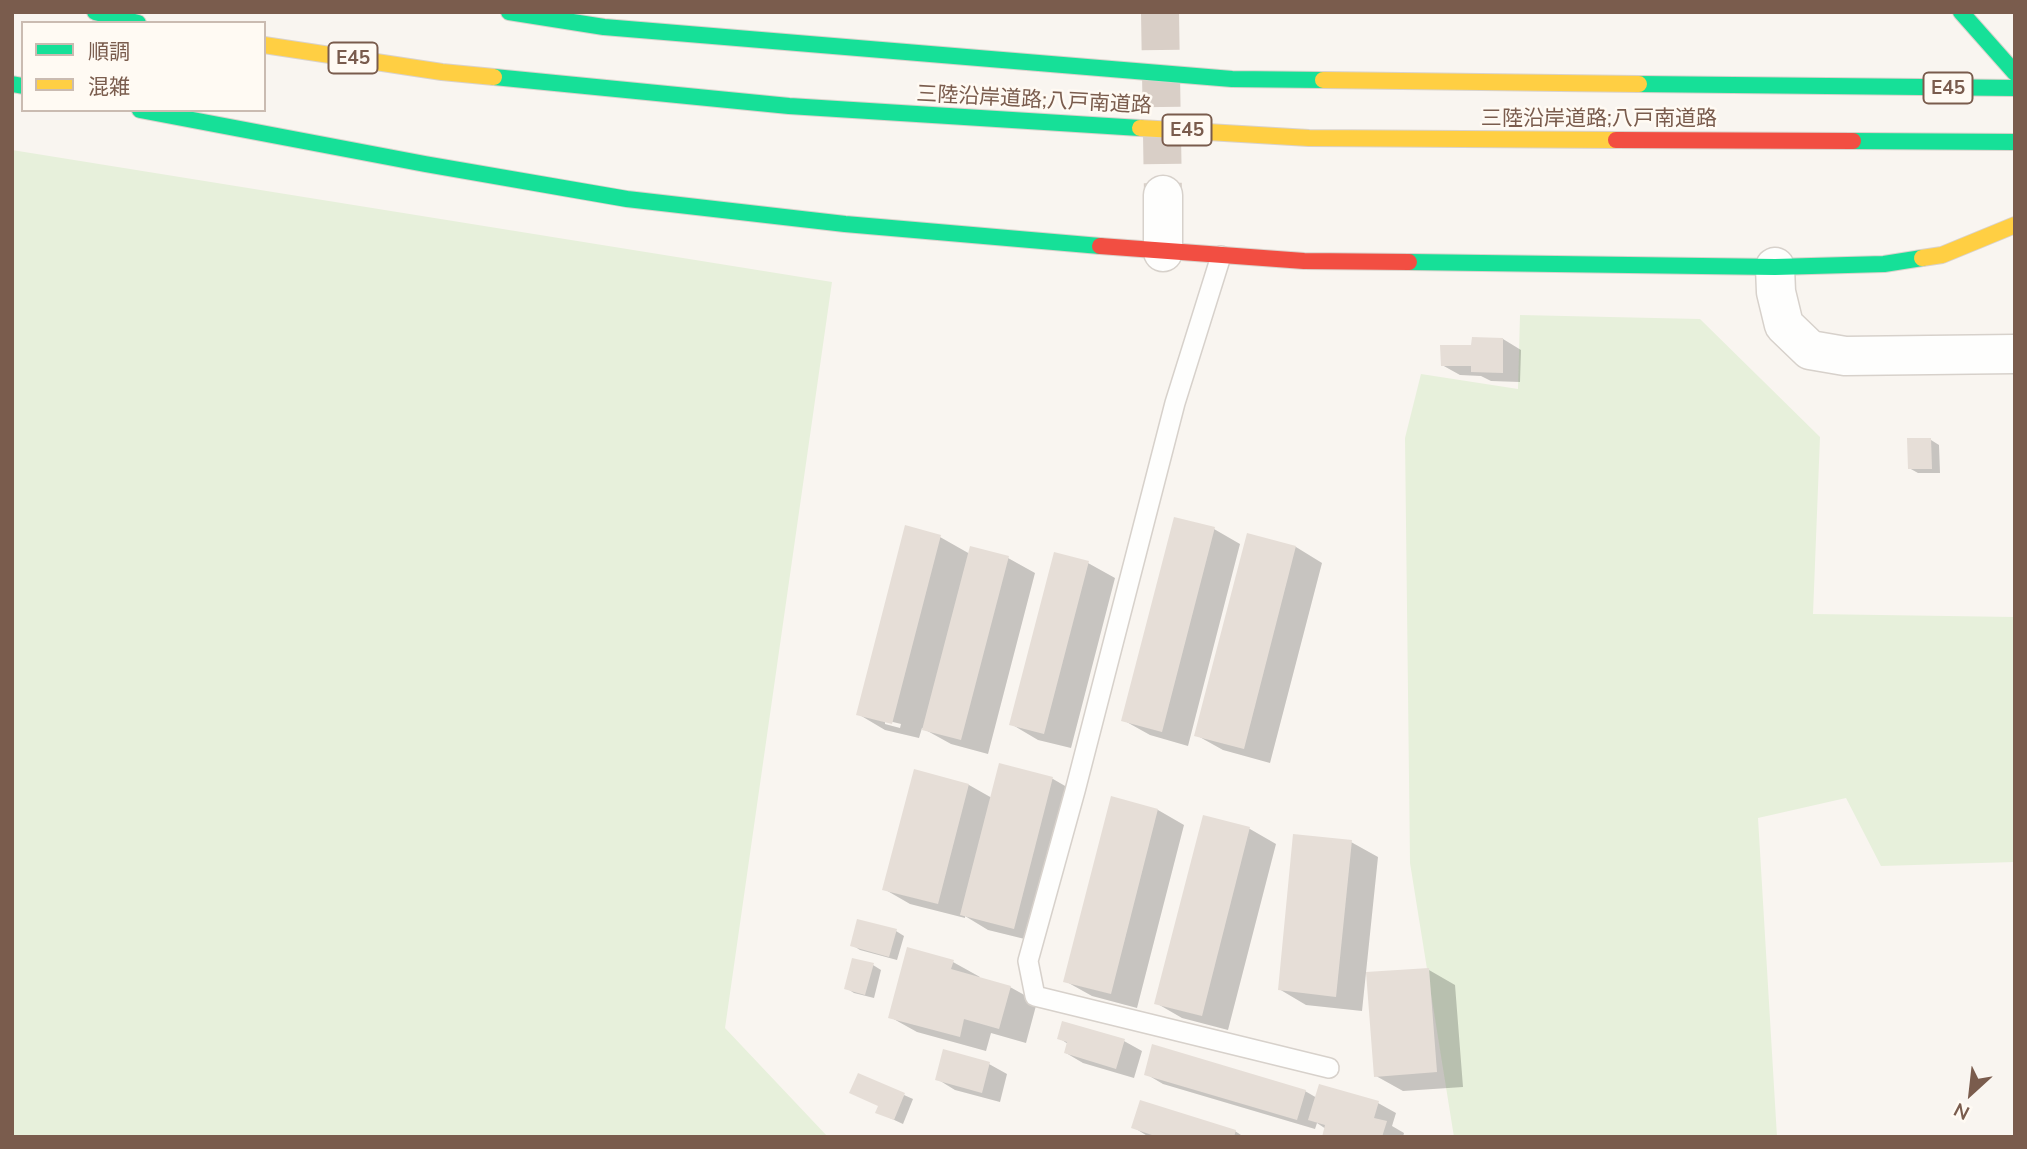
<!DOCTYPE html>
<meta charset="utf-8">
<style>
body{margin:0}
#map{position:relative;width:2027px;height:1149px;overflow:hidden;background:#f9f5f0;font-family:Mulish,"Noto Sans JP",sans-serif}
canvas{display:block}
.frame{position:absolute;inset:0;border:14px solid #7a5c4d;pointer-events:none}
.legend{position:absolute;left:21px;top:21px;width:245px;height:91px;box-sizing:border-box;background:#fffaf3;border:2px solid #cabbb1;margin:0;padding:9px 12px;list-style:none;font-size:21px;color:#7a5c4d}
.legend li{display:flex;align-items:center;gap:14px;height:35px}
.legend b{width:35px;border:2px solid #cabbb1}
.north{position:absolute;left:1936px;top:1058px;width:70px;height:70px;-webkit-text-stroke:5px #fffaf3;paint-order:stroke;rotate:207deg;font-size:19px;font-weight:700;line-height:28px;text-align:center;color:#7a5c4d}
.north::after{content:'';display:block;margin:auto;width:24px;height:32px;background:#7a5c4d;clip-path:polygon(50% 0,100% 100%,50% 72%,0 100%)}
</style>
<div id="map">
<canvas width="2027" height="1149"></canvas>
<div class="frame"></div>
<ul class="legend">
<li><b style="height:9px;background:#16e098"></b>順調</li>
<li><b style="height:9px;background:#ffcf43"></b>混雑</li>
</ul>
<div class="north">N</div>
</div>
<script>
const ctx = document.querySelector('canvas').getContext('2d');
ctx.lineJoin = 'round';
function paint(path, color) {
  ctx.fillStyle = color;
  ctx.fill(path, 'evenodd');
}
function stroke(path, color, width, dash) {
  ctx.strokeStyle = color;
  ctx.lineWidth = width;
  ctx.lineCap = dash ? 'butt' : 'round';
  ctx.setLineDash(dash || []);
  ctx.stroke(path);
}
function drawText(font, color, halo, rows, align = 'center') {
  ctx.font = font + ' Mulish,"Noto Sans JP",sans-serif';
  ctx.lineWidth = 5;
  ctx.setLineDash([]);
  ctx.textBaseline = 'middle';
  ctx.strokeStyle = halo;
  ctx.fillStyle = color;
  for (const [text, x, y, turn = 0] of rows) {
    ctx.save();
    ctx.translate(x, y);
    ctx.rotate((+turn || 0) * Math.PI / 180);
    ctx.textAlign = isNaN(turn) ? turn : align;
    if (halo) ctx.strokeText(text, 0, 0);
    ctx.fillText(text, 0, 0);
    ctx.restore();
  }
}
const green = new Path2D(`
 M 12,150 L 832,282 L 725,1028 L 828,1137 L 12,1137 Z
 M 1520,315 L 1700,319 L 1820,437 L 1813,614 L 2015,617 L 2015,862 L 1881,866 L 1846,798 L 1758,818 L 1777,1137 L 1454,1137 L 1410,863 L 1405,438 L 1421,374 L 1518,389 Z`);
const shadow = new Path2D(`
 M 1503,339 L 1521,350 L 1520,382 L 1491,381 L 1481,376 L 1460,375 L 1442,365 L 1473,347 Z
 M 1931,440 L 1939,445 L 1940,473 L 1918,473 L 1909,468 Z
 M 1214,529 L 1240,544 L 1188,746 L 1150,735 L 1123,720 Z
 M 1248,535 L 1296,547 L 1322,563 L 1270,763 L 1223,750 L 1196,735 Z
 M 940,537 L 970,554 L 1008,558 L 1035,573 L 988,754 L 951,744 L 922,728 L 919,738 L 885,730 L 858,714 ZM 885,720 L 901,724 L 900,728 L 885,724 Z
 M 1088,563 L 1115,578 L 1071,748 L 1038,740 L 1011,724 Z
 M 1000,765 L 1053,779 L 1079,794 L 1041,943 L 988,930 L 965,916 L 965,918 L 910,904 L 884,889 L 915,771 L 969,785 L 992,798 Z
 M 1112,798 L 1158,810 L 1184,825 L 1137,1008 L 1092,996 L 1065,981 Z
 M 1204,817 L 1250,829 L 1276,844 L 1228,1030 L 1182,1018 L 1156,1003 Z
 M 1351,842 L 1378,857 L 1362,1011 L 1306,1005 L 1279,989 Z
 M 896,931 L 904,936 L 897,960 L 860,950 L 852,945 Z
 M 953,962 L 980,977 L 979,979 L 1010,987 L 1037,1002 L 1026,1043 L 991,1033 L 986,1051 L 917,1032 L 890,1017 Z
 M 873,965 L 881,970 L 874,998 L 854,993 L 846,988 Z
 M 1429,970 L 1455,985 L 1463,1087 L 1403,1091 L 1376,1076 Z
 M 1059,1038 L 1124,1041 L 1142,1051 L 1134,1078 L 1083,1063 L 1066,1053 L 1068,1044 Z
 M 989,1064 L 1007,1074 L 1000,1102 L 955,1090 L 937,1079 Z
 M 1146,1074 L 1305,1091 L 1317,1098 L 1378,1103 L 1396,1113 L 1392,1126 L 1404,1133 L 1403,1137 L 1324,1137 L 1326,1129 L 1317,1123 L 1315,1129 L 1163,1084 Z
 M 859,1075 L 913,1099 L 903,1124 L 877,1112 L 880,1106 Z
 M 1133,1127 L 1235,1131 L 1244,1137 L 1149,1137 Z`);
const building = new Path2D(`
 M 1472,337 L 1503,338 L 1503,373 L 1471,372 L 1471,366 L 1441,366 L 1440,345 L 1471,345 Z
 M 1907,438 L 1931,438 L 1932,469 L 1908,469 Z
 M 1174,517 L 1215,527 L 1162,732 L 1121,721 Z
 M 905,525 L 941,535 L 892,724 L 856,715 Z
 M 1247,533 L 1296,546 L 1244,749 L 1194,736 Z
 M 970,546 L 1009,556 L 961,740 L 922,730 Z
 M 1054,552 L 1089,561 L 1044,734 L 1009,725 Z
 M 999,763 L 1053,777 L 1014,929 L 960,915 Z
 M 914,769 L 969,784 L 938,904 L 882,890 Z
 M 1111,796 L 1158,809 L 1111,994 L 1063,982 Z
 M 1203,815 L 1250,827 L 1202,1016 L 1154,1004 Z
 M 1293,834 L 1352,840 L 1336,997 L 1278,990 Z
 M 857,919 L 897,929 L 889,957 L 850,946 Z
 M 907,947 L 954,960 L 951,969 L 1011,986 L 999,1029 L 964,1019 L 960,1037 L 888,1018 Z
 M 852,958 L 874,963 L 865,995 L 844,989 Z
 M 1429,968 L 1437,1072 L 1374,1077 L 1366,972 Z
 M 1062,1021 L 1125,1039 L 1116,1069 L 1064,1053 L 1067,1042 L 1057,1039 Z
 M 1152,1044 L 1306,1090 L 1297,1120 L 1144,1075 Z
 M 943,1049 L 990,1062 L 982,1093 L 935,1080 Z
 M 858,1073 L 905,1093 L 894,1120 L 875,1113 L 878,1106 L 849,1093 Z
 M 1319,1084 L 1379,1101 L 1374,1118 L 1387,1121 L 1382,1137 L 1322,1137 L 1325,1125 L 1308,1120 Z
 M 1140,1100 L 1236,1130 L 1234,1137 L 1158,1137 L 1131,1128 Z`);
const streetTunnel = new Path2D(`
 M 1160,12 L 1163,195`);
const lane = new Path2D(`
 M 1221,256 L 1175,403 L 1075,791 L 1028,961 L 1035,996 L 1329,1068`);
const street = new Path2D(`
 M 1163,252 L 1163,195
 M 1775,267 L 1776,292 L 1784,325 L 1810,350 L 1845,356 L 2015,354`);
const fast = new Path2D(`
 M 95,12 L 138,23
 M 509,12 L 604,27 L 1232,79 L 1323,80
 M 1961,12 L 2015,73
 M 494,77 L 789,106 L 1140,128
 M 12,84 L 23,86
 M 1639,84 L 2015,88
 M 140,110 L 425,164 L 627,199 L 845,224 L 1100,246
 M 1853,141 L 2015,142
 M 1409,262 L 1775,267 L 1884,264 L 1922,258`);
const slow = new Path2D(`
 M 264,45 L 442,72 L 494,77
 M 1323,80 L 1639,84
 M 1140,128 L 1309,138 L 1616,140
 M 1922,258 L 1942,255 L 2015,225`);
const jam = new Path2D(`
 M 1616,140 L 1853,141
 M 1100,246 L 1304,261 L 1409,262`);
const shields = [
 [353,58,49],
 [1948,88,49],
 [1187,130,49]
];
const shieldNames = [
 ["E45",353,58],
 ["E45",1948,88],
 ["E45",1187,130]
];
const streetNames = [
 ["三陸沿岸道路;八戸南道路",1034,100,3],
 ["三陸沿岸道路;八戸南道路",1599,119]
];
paint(green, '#e7f0db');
paint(shadow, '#0003');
paint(building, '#e6ded7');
stroke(streetTunnel, '#d9cfc7', 38, [38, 19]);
stroke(lane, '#d7d1cb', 22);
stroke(street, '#d7d1cb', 41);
stroke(fast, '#d9d2cb', 18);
stroke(slow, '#d9d2cb', 18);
stroke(jam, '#d9d2cb', 18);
stroke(lane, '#fefefd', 19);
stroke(street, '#fefefd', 38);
stroke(fast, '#16e098', 16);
stroke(slow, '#ffcf43', 16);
stroke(jam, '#f24e42', 16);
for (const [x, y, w] of shields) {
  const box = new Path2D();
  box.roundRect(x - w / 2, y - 15.5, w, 31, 5);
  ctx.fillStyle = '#fffaf3';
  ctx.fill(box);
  stroke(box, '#7a5c4d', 2);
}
drawText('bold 19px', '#7a5c4d', null, shieldNames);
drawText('21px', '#7a5c4d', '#fffaf3', streetNames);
</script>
